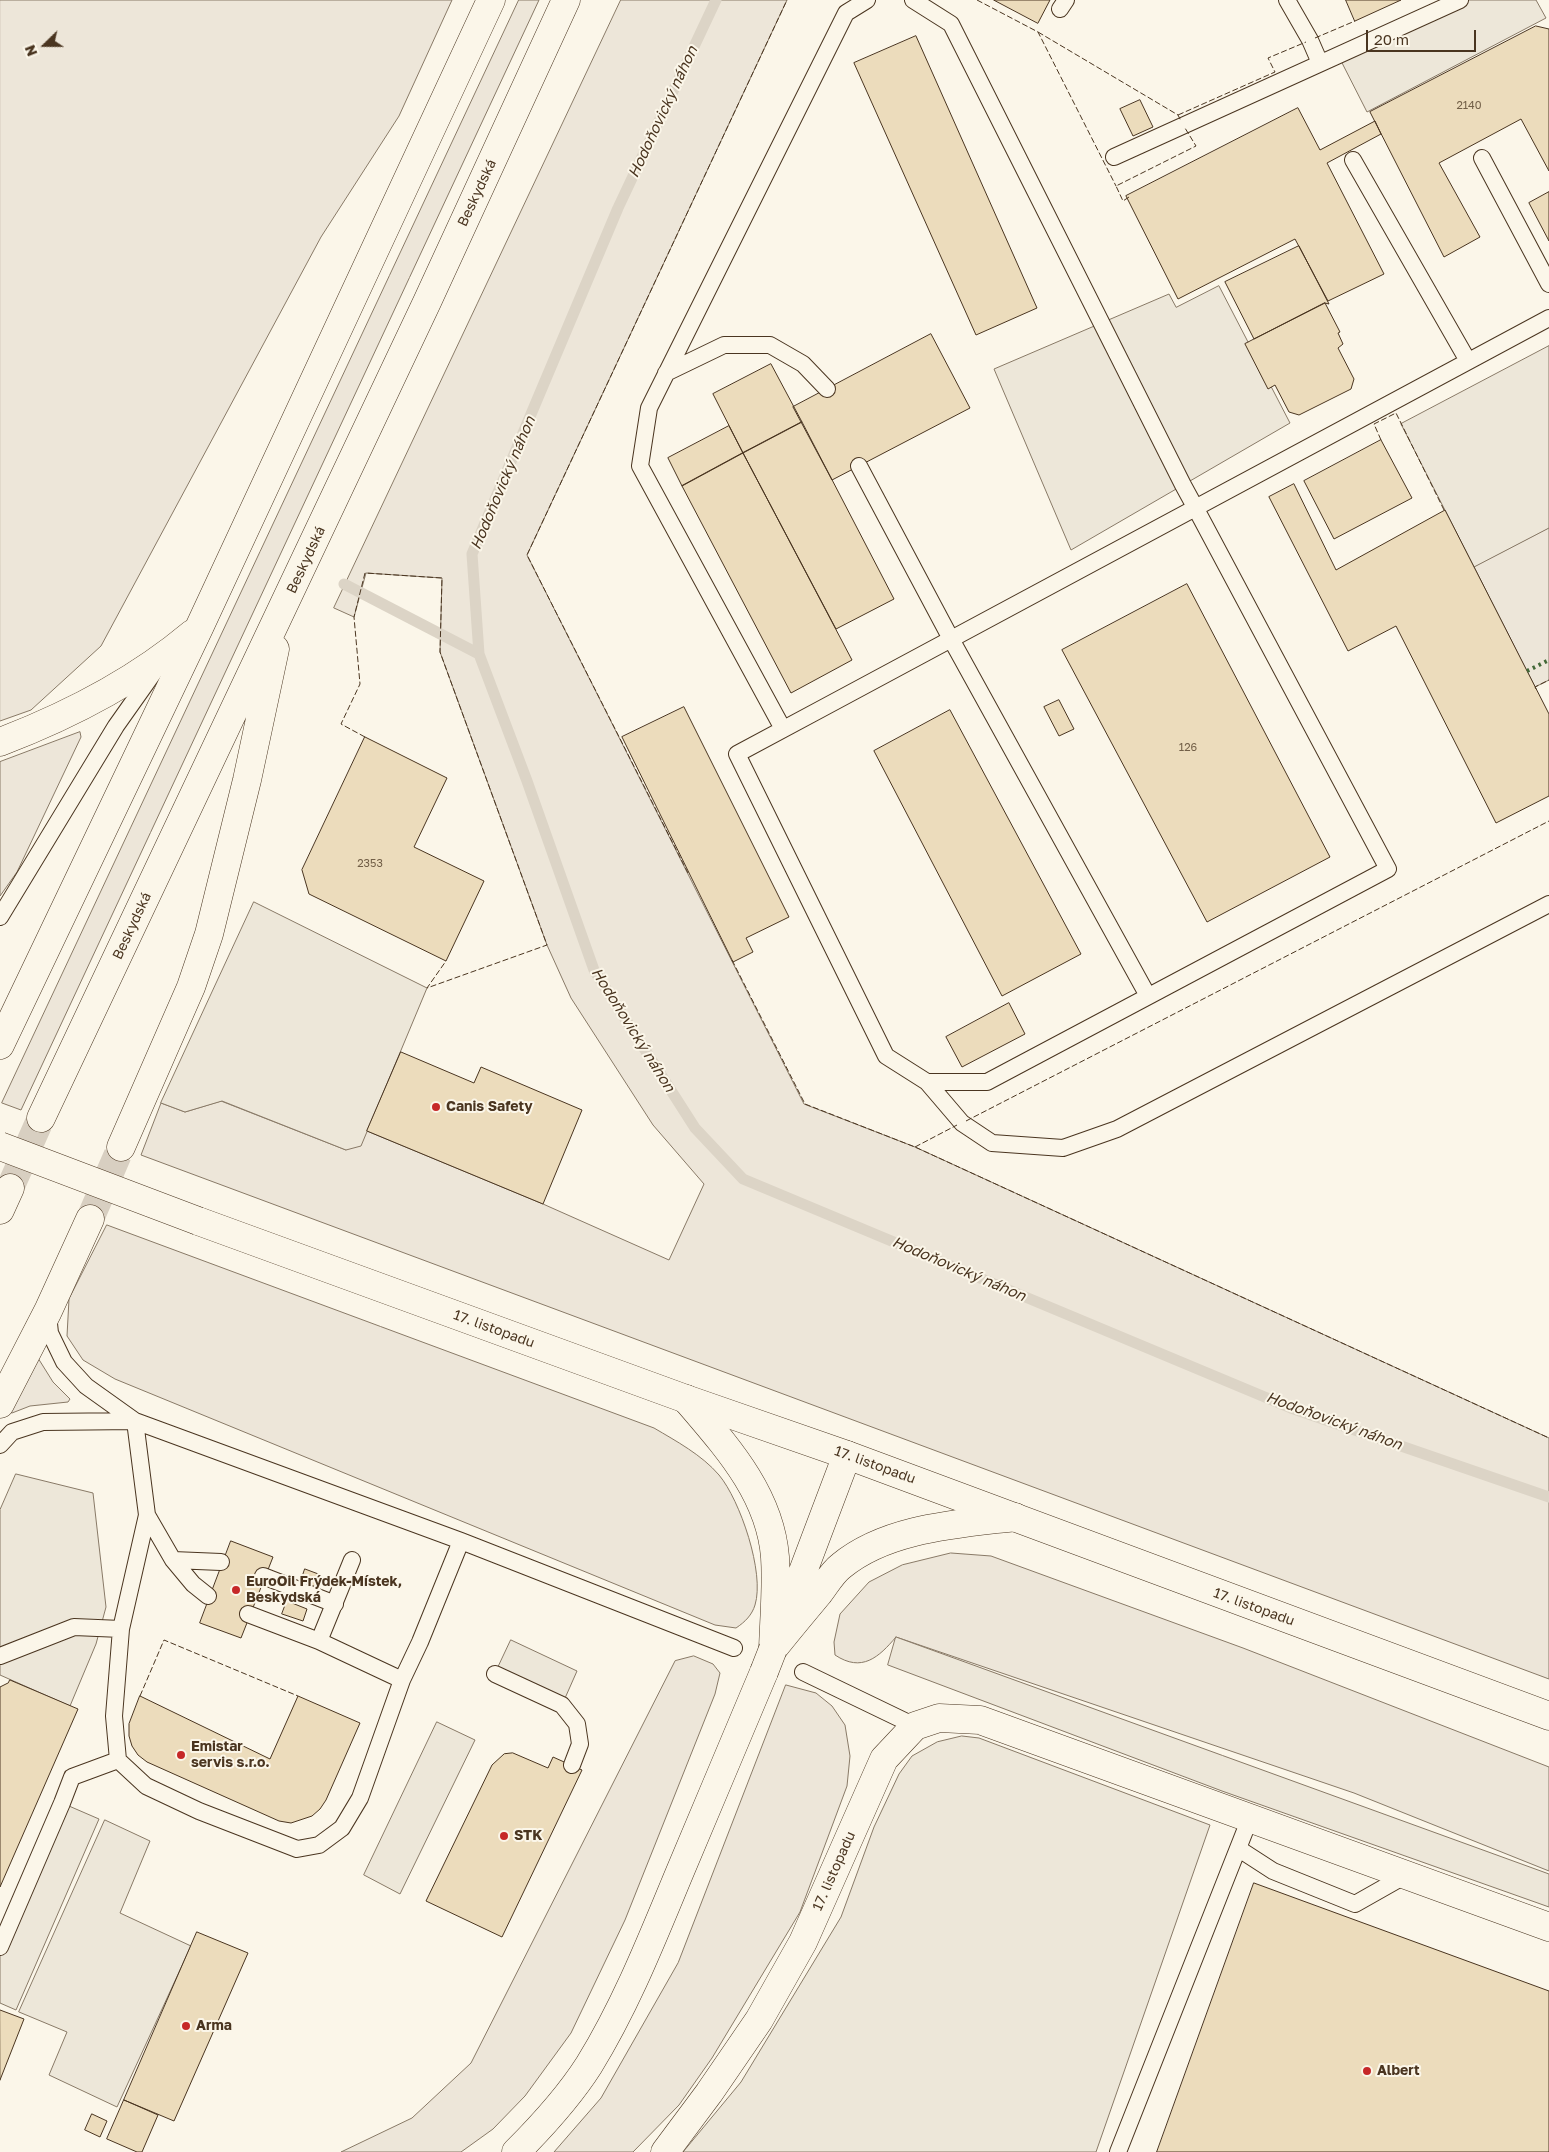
<!DOCTYPE html>
<meta charset="utf-8">
<style>
body{margin:0}
#map{position:relative;width:1549px;height:2152px;overflow:hidden;background:#fbf6e9;font-family:"Golos Text",sans-serif}
canvas{display:block}
.north{position:absolute;left:20px;top:20px;width:50px;height:50px;-webkit-text-stroke:4px #fbf6e9;paint-order:stroke;rotate:248deg;font-size:14px;font-weight:700;line-height:20px;text-align:center;color:#4a3520}
.north::after{content:'';display:block;margin:auto;width:18px;height:22px;background:#4a3520;clip-path:polygon(50% 0,100% 100%,50% 72%,0 100%)}
.scale{position:absolute;left:1366px;top:30px;width:110px;height:22px;box-sizing:border-box;border:2px solid #4a3520;border-top:0;padding-left:6px;font-size:15px;line-height:18px;white-space:nowrap;color:#4a3520;-webkit-text-stroke:4px #fbf6e9;paint-order:stroke}
</style>
<div id="map">
<canvas width="1549" height="2152"></canvas>
<div class="north">N</div>
<div class="scale">20 m</div>
</div>
<script>
const ctx = document.querySelector('canvas').getContext('2d');
ctx.lineJoin = 'round';
function paint(path, color) {
  ctx.fillStyle = color;
  ctx.fill(path, 'evenodd');
}
function stroke(path, color, width, dash) {
  ctx.strokeStyle = color;
  ctx.lineWidth = width;
  ctx.lineCap = dash ? 'butt' : 'round';
  ctx.setLineDash(dash || []);
  ctx.stroke(path);
}
function drawText(font, color, halo, rows, align = 'center') {
  ctx.font = font + ' "Golos Text",sans-serif';
  ctx.lineWidth = 4;
  ctx.setLineDash([]);
  ctx.textBaseline = 'middle';
  ctx.strokeStyle = halo;
  ctx.fillStyle = color;
  for (const [text, x, y, turn = 0] of rows) {
    ctx.save();
    ctx.translate(x, y);
    ctx.rotate((+turn || 0) * Math.PI / 180);
    ctx.textAlign = isNaN(turn) ? turn : align;
    if (halo) ctx.strokeText(text, 0, 0);
    ctx.fillText(text, 0, 0);
    ctx.restore();
  }
}
const green = new Path2D(`
 M 0,0 L 452,0 L 399,116 L 321,237 L 101,646 L 31,710 L 0,721 Z
 M 519,0 L 539,0 L 21,1110 L 2,1103 Z
 M 621,0 L 787,0 L 527,555 L 804,1104 L 915,1147 L 1549,1438 L 1549,1679 L 141,1155 L 161,1103 L 185,1112 L 221,1101 L 346,1150 L 367,1131 L 543,1204 L 669,1260 L 704,1184 L 653,1125 L 571,998 L 547,945 L 440,652 L 442,578 L 366,573 L 354,617 L 334,608 Z
 M 1549,528 L 1549,680 L 1535,687 L 1474,567 Z
 M 80,732 L 81,737 L 17,872 L 0,896 L 0,762 Z
 M 107,1225 L 654,1428 C 676,1441 702,1455 719,1475 C 740,1500 765,1573 755,1605 C 752,1615 745,1622 736,1628 L 715,1625 L 115,1379 L 83,1360 L 67,1336 L 69,1299 Z
 M 38,1358 L 53,1382 L 70,1399 L 68,1402 L 30,1406 L 12,1413 L 10,1412 Z
 M 951,1553 L 991,1556 L 1243,1648 L 1549,1767 L 1549,1871 L 1354,1793 L 896,1637 C 879,1657 862,1673 835,1655 L 834,1642 L 840,1614 L 869,1582 L 902,1565 Z
 M 694,1656 L 713,1664 L 720,1673 L 715,1694 L 625,1920 L 571,2033 L 525,2096 L 493,2129 L 461,2152 L 341,2152 L 412,2118 L 471,2063 L 675,1661 Z
 M 786,1685 L 816,1693 L 832,1706 L 845,1725 L 850,1756 L 847,1786 L 800,1912 L 712,2058 L 679,2105 L 633,2152 L 554,2152 L 601,2098 L 678,1963 Z`);
const parking = new Path2D(`
 M 1460,0 L 1536,0 L 1546,18 L 1367,112 L 1338,55 Z
 M 1219,286 L 1290,423 L 1071,550 L 994,369 L 1169,294 L 1176,307 Z
 M 1549,346 L 1549,528 L 1474,567 L 1401,424 Z
 M 254,902 L 427,988 L 361,1146 L 346,1150 L 222,1101 L 185,1112 L 161,1103 Z
 M 16,1474 L 93,1493 L 106,1607 L 96,1644 L 70,1706 L 0,1675 L 0,1510 Z
 M 896,1637 L 1549,1874 L 1549,1907 L 1222,1791 L 888,1665 Z
 M 511,1640 L 577,1671 L 562,1705 L 495,1674 Z
 M 437,1722 L 475,1740 L 400,1894 L 364,1875 Z
 M 962,1736 L 979,1738 L 1210,1825 L 1096,2152 L 683,2152 L 741,2082 L 841,1917 L 874,1827 L 899,1774 L 912,1756 L 937,1742 Z
 M 62,1803 L 99,1819 L 16,2010 L 0,2003 L 0,1947 Z
 M 105,1820 L 150,1841 L 120,1913 L 191,1946 L 117,2107 L 49,2075 L 67,2032 L 19,2012 Z`);
const stream = new Path2D(`
 M 716,0 L 618,208 L 472,554 L 479,654 L 527,781 L 594,970 L 695,1128 L 743,1179 L 1291,1408 L 1549,1497
 M 344,584 L 479,654`);
const building = new Path2D(`
 M 994,0 L 1050,0 L 1038,23 Z
 M 1346,0 L 1401,0 L 1355,21 Z
 M 1536,26 L 1549,29 L 1549,171 L 1521,119 L 1439,163 L 1480,237 L 1444,257 L 1370,112 Z
 M 916,36 L 1037,308 L 976,335 L 854,63 Z
 M 1140,100 L 1153,127 L 1133,136 L 1120,109 Z
 M 1298,108 L 1320,150 L 1375,121 L 1381,134 L 1327,163 L 1384,274 L 1328,301 L 1295,239 L 1178,299 L 1126,196 Z
 M 1549,192 L 1549,241 L 1529,203 Z
 M 1299,246 L 1329,304 L 1325,303 L 1254,339 L 1225,282 Z
 M 1325,303 L 1340,332 L 1338,333 L 1343,344 L 1338,348 L 1354,379 L 1351,389 L 1299,415 L 1289,412 L 1275,385 L 1268,389 L 1245,344 Z
 M 931,334 L 970,408 L 832,480 L 793,407 Z
 M 771,364 L 802,422 L 743,453 L 713,394 Z
 M 802,422 L 894,599 L 836,629 L 743,453 Z
 M 729,426 L 743,453 L 682,486 L 668,458 Z
 M 1381,440 L 1412,498 L 1334,539 L 1304,481 Z
 M 743,453 L 852,660 L 791,693 L 682,486 Z
 M 1294,484 L 1336,570 L 1445,510 L 1549,714 L 1549,796 L 1496,823 L 1396,626 L 1348,651 L 1269,497 Z
 M 1187,584 L 1330,857 L 1207,922 L 1062,650 Z
 M 1059,700 L 1074,729 L 1059,736 L 1044,707 Z
 M 684,707 L 789,917 L 746,938 L 753,952 L 733,962 L 622,737 Z
 M 950,710 L 1081,954 L 1002,996 L 874,751 Z
 M 365,737 L 447,778 L 414,847 L 484,881 L 446,961 L 309,894 L 302,870 Z
 M 1009,1003 L 1025,1034 L 962,1067 L 946,1037 Z
 M 401,1052 L 474,1083 L 481,1067 L 582,1110 L 543,1204 L 367,1131 Z
 M 231,1541 L 273,1557 L 241,1638 L 200,1623 Z
 M 305,1569 L 321,1575 L 316,1587 L 301,1581 Z
 M 287,1601 L 307,1609 L 303,1621 L 282,1614 Z
 M 10,1680 L 78,1709 L 0,1887 L 0,1687 L 8,1683 Z
 M 140,1696 L 270,1759 L 298,1696 L 360,1723 L 326,1800 L 320,1809 L 312,1816 L 291,1823 L 279,1821 L 147,1762 L 138,1755 L 132,1746 L 129,1736 L 129,1724 Z
 M 513,1753 L 548,1768 L 553,1757 L 582,1770 L 502,1937 L 426,1901 L 492,1765 L 504,1754 Z
 M 1254,1883 L 1549,1991 L 1549,2152 L 1157,2152 Z
 M 197,1932 L 248,1953 L 174,2121 L 124,2100 Z
 M 0,2010 L 24,2019 L 0,2080 Z
 M 124,2100 L 158,2115 L 142,2152 L 137,2152 L 107,2139 Z
 M 92,2114 L 107,2121 L 100,2137 L 85,2130 Z`);
const primaryTunnel = new Path2D(`
 M 10,1188 L 41,1118
 M 90,1219 L 121,1147`);
const lane = new Path2D(`
 M 913,0 L 951,24 L 1183,485 L 1195,507 L 1388,869 L 987,1082 L 927,1082 L 886,1056 L 737,754 C 1008,609 1278,462 1549,318
 M 1287,0 L 1310,40 L 1320,63
 M 1060,9 L 1066,0
 M 1114,157 L 1460,0
 M 1482,158 L 1549,284
 M 1353,160 L 1468,361
 M 666,373 L 724,345 L 770,345 L 803,364 L 827,389
 M 859,466 L 951,639 L 1148,996
 M 783,729 L 640,466 L 649,408 L 846,13 L 867,0
 M 0,917 L 116,726 L 157,668
 M 927,1082 L 962,1123 L 992,1143 L 1063,1148 L 1117,1129 L 1549,904
 M 48,1314 L 50,1333 L 64,1362 L 86,1386 L 135,1421 L 461,1541 L 734,1648
 M 135,1421 L 147,1515 L 173,1560 L 193,1584 L 208,1596
 M 0,1445 L 12,1432 L 43,1422 L 135,1421
 M 147,1515 L 121,1629 L 114,1716 L 118,1760 L 146,1786 L 199,1811 L 297,1849 L 319,1845 L 342,1828 L 360,1798 L 402,1680 L 420,1642 L 461,1541
 M 173,1560 L 221,1562
 M 263,1576 L 335,1604
 M 248,1614 L 319,1641 L 402,1680
 M 319,1641 L 352,1560
 M 0,1656 L 74,1627 L 121,1629
 M 803,1672 L 915,1726
 M 495,1674 L 562,1705 L 577,1724 L 580,1744 L 572,1765
 M 1239,1849 L 1273,1871 L 1355,1904 L 1408,1874
 M 0,1947 L 62,1803 L 72,1777 L 118,1760
 M 1118,2152 L 1250,1818`);
const street = new Path2D(`
 M 665,2152 L 709,2093 L 759,2020 L 803,1942 L 884,1759 L 915,1726 L 939,1718 L 980,1720 L 1549,1927`);
const secondary = new Path2D(`
 M 198,1221 L 686,1399 L 847,1455 L 1549,1716`);
const primary = new Path2D(`
 M 0,742 C 68,716 136,681 192,634
 M 0,1045 L 199,628 L 491,0
 M 41,1118 L 427,302 L 566,0
 M 121,1147 L 191,987 L 209,934 L 247,780 L 275,649
 M 0,1210 L 10,1188
 M 686,1399 C 725,1445 770,1493 775,1557 C 777,1587 774,1619 773,1649
 M 0,1404 L 48,1311 L 90,1219
 M 782,1627 L 847,1455
 M 773,1649 C 788,1630 804,1611 819,1593 C 826,1584 832,1573 841,1566 C 887,1528 957,1524 1015,1517
 M 516,2152 C 543,2125 568,2098 589,2065 C 626,2005 652,1939 679,1874 C 707,1807 736,1739 764,1672`);
const secondaryBridge = new Path2D(`
 M 0,1146 L 198,1221`);
const primaryBridge = new Path2D(`
 M 764,1672 L 773,1649`);
const hedge = new Path2D(`
 M 1527,671 L 1549,660`);
const fence = new Path2D(`
 M 977,0 L 1038,32 L 1116,186
 M 1038,32 L 1178,115 L 1181,121
 M 1315,38 L 1355,21
 M 1178,115 L 1275,72 L 1268,58 L 1306,42
 M 1129,197 L 1123,201 L 1116,186 L 1196,146 L 1185,128
 M 1381,440 L 1374,424 L 1396,413 L 1445,512
 M 1536,689 L 1535,687 L 1549,680
 M 365,737 L 341,724 L 360,684 L 354,617 L 365,573 L 442,578 L 440,652 L 547,945 L 427,988 L 446,961
 M 688,873 L 527,555 L 787,0
 M 732,960 L 805,1104 L 915,1147 L 1549,1438
 M 966,1121 L 1549,821
 M 915,1147 L 957,1125
 M 140,1696 L 164,1640 L 298,1696`);
const markers = [
 [436,1107,5,"#c62828"],
 [236,1590,5,"#c62828"],
 [181,1755,5,"#c62828"],
 [504,1836,5,"#c62828"],
 [186,2026,5,"#c62828"],
 [1367,2071,5,"#c62828"]
];
const numberNames = [
 ["2140",1469,106],
 ["126",1188,748],
 ["2353",370,864]
];
const streetNames = [
 ["Beskydská",477,193,-65],
 ["Beskydská",306,560,-65],
 ["Beskydská",132,926,-65],
 ["17. listopadu",494,1329,20],
 ["17. listopadu",875,1465,20],
 ["17. listopadu",1254,1607,20],
 ["17. listopadu",834,1871,-66]
];
const poiNames = [
 ["Canis Safety",446,1107],
 ["EuroOil Frýdek-Místek,",246,1582],
 ["Beskydská",246,1598],
 ["Emistar",191,1747],
 ["servis s.r.o.",191,1763],
 ["STK",514,1836],
 ["Arma",196,2026],
 ["Albert",1377,2071]
];
const waterNames = [
 ["Hodoňovický náhon",663,112,-65],
 ["Hodoňovický náhon",503,483,-67],
 ["Hodoňovický náhon",633,1030,58],
 ["Hodoňovický náhon",959,1269,23],
 ["Hodoňovický náhon",1334,1421,20]
];
paint(green, '#ede6d9');
stroke(green, '#887966', 1);
paint(parking, '#ede7d9');
stroke(parking, '#887966', 1);
stroke(stream, '#dcd4c6', 11);
paint(building, '#ecdcbc');
stroke(building, '#4a3520', 1);
stroke(primaryTunnel, '#d8cfc1', 28, [28, 14]);
stroke(lane, '#4a3520', 18);
stroke(street, '#4a3520', 29);
stroke(secondary, '#4a3520', 29);
stroke(primary, '#4a3520', 29);
stroke(lane, '#fbf6e9', 16);
stroke(street, '#fbf6e9', 28);
stroke(secondary, '#fbf6e9', 28);
stroke(primary, '#fbf6e9', 28);
stroke(secondaryBridge, '#4a3520', 29, []);
stroke(primaryBridge, '#4a3520', 29, []);
stroke(secondaryBridge, '#fbf6e9', 28);
stroke(primaryBridge, '#fbf6e9', 28);
stroke(hedge, '#436837', 4, [2.5, 4]);
stroke(fence, '#4a3520', 1, [6, 2.5]);
for (const [x, y, r, color] of markers) {
  const dot = new Path2D();
  dot.arc(x, y, r, 0, 2 * Math.PI);
  ctx.fillStyle = color;
  ctx.fill(dot);
  stroke(dot, '#fbf6e9', 2);
}
drawText('11px', '#725f47', null, numberNames);
drawText('14px', '#4a3520', '#fbf6e9', streetNames);
drawText('bold 14px', '#4a3520', '#fbf6e9', poiNames, 'left');
drawText('italic 15px', '#4a3520', '#fbf6e9', waterNames);
</script>
